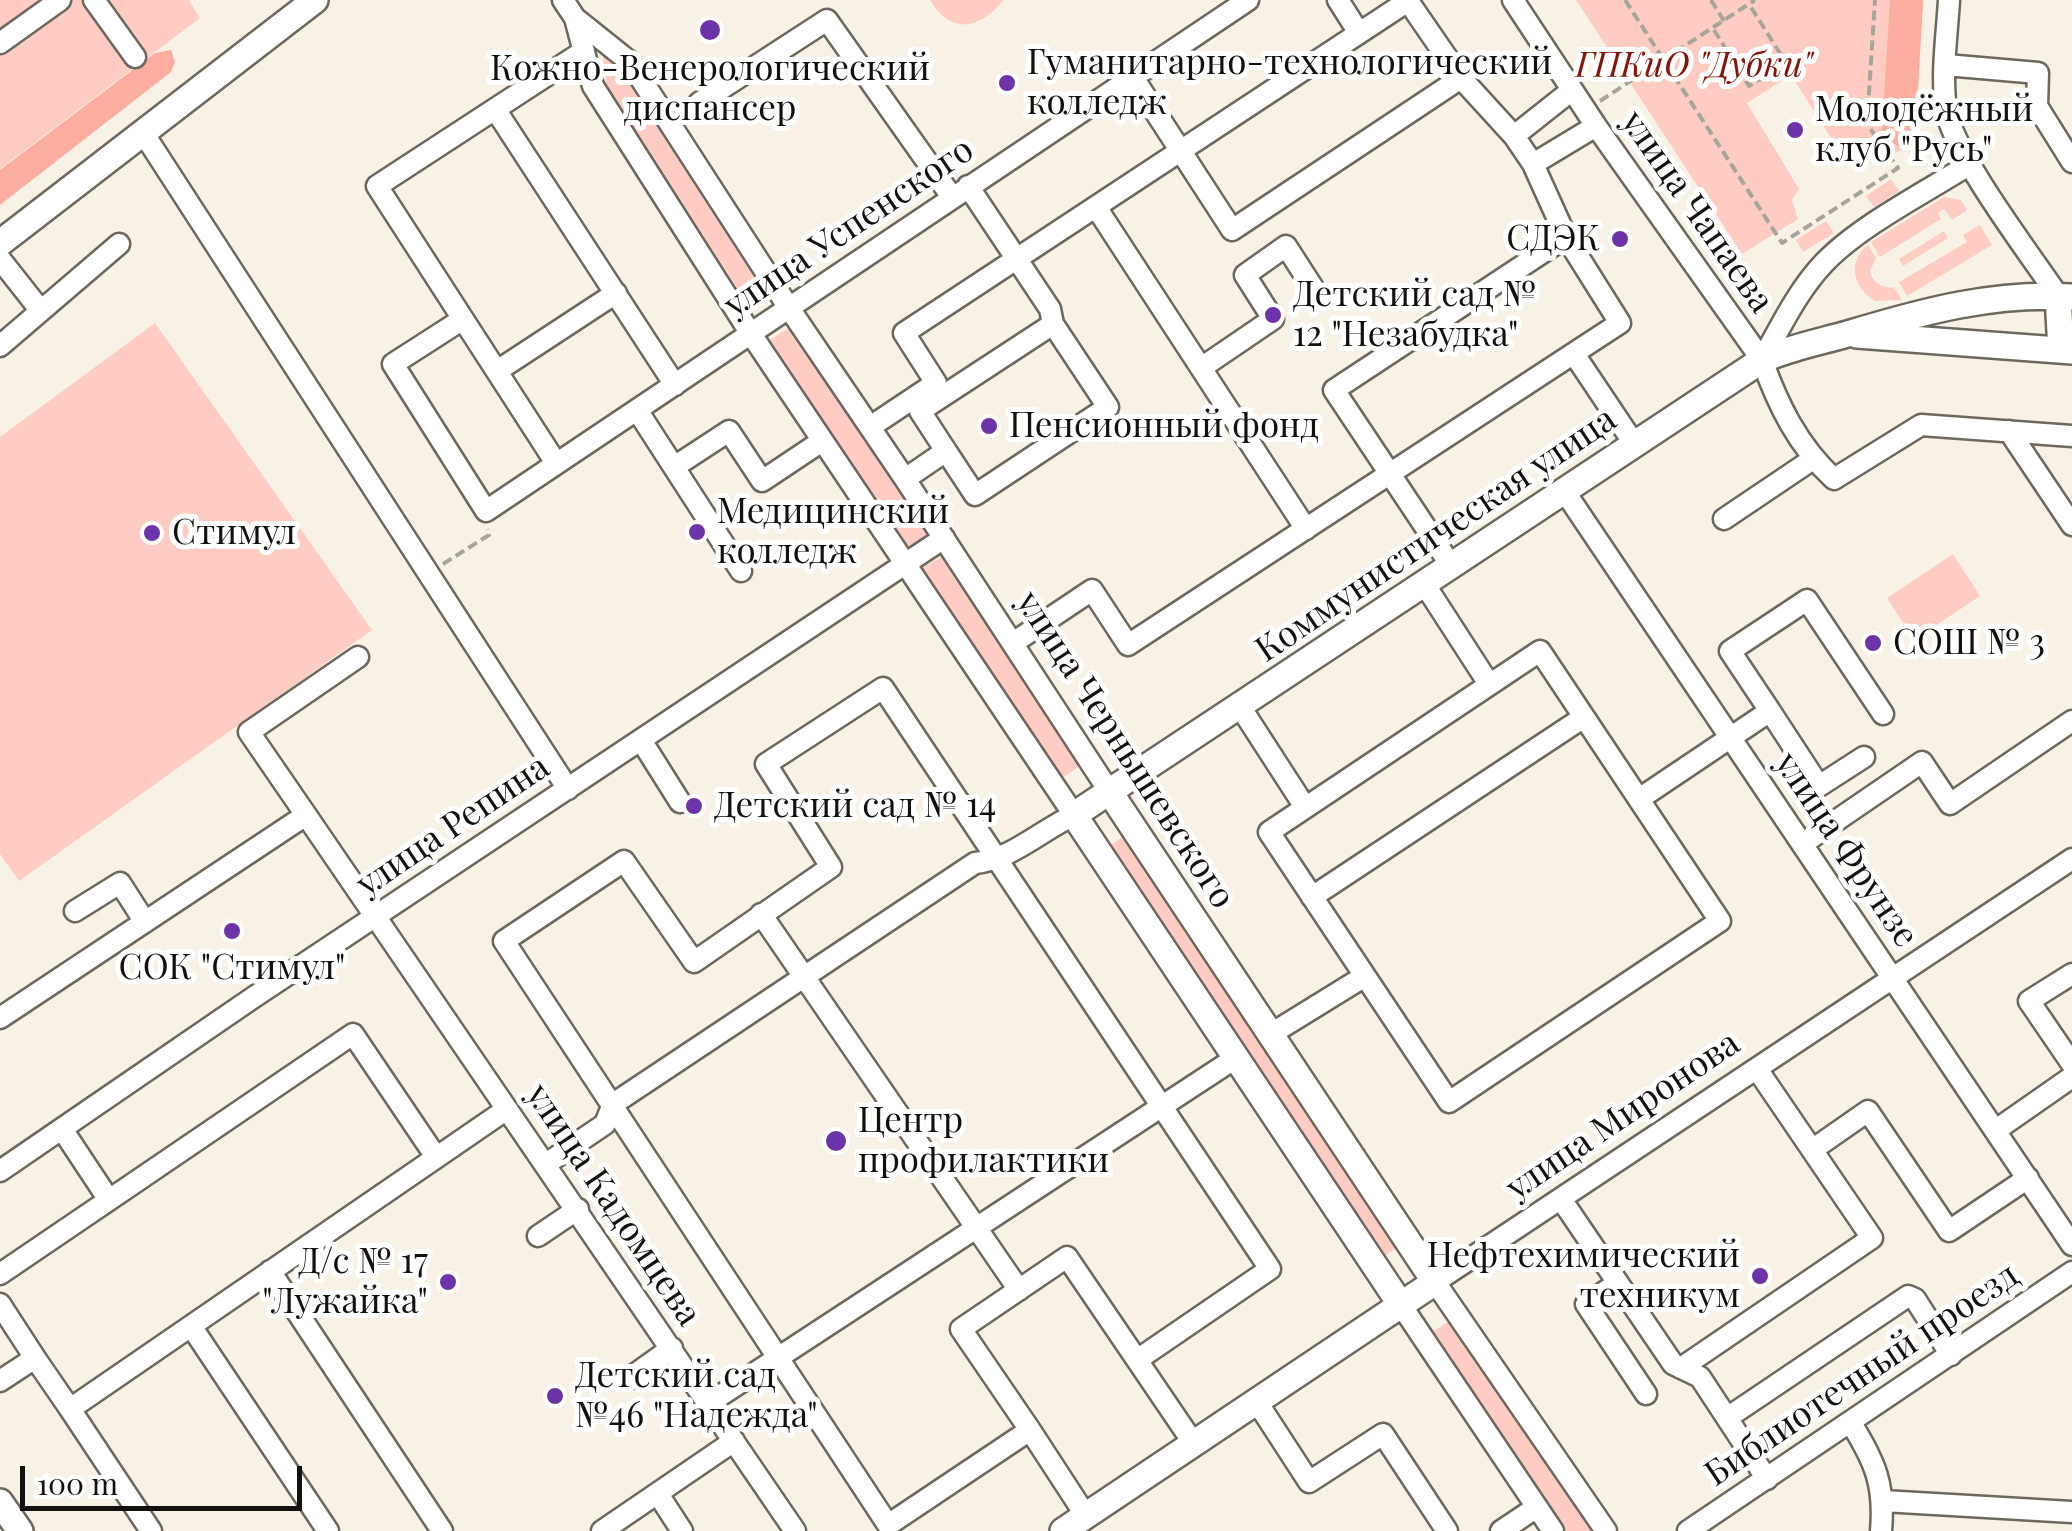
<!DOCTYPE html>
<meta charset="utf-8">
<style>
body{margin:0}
#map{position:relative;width:2072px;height:1531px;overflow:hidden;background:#f7f2e5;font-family:"Playfair Display",serif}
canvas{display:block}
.scale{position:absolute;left:20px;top:1466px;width:282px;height:45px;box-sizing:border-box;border:5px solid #13110d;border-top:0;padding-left:12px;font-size:30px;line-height:35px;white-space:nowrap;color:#13110d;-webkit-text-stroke:8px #fff;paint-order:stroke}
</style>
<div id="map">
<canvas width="2072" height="1531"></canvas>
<div class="scale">100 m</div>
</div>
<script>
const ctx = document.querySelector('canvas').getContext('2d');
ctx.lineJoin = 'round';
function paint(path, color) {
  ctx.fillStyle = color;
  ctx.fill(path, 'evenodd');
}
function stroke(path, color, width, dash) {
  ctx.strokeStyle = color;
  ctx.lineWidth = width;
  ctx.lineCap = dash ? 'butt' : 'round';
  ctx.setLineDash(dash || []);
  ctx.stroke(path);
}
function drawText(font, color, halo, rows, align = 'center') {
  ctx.font = font + ' "Playfair Display",serif';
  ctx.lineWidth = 10;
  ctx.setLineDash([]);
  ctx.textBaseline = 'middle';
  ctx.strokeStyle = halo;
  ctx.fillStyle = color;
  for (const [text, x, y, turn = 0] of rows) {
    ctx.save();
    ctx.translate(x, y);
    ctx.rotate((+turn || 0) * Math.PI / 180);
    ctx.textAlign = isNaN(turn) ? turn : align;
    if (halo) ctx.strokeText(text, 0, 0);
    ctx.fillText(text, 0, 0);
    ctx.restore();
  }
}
const green = new Path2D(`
 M 0,0 L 189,0 L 200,18 L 0,169 Z
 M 930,0 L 1004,0 C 979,30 951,35 930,0 Z
 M 1576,0 L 1923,0 L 1915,141 L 1879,164 L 1865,151 L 1852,151 L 1843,157 L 1791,75 L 1747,103 L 1799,189 L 1792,200 L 1798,219 L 1742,254 Z
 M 602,52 L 627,73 L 764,284 L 743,297 L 607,86 Z
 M 1891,179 L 1899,191 L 1874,207 L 1866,196 Z
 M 1944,197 L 1961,200 L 1967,210 L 1952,220 L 1944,209 L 1938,213 L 1941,219 L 1880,257 L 1871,242 Z
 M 1826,221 L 1834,233 L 1803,252 L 1796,240 Z
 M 1980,225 L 1992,245 L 1907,296 L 1899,282 L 1967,242 L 1963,235 Z
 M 1944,231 L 1948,238 L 1903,266 L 1899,259 Z
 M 1868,245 L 1876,258 L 1870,271 C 1873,283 1882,289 1894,287 L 1902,300 L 1875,301 C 1854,288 1846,262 1868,245 Z
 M 155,323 L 372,630 L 19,881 L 0,854 L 0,437 Z
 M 790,327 L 929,537 L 909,550 L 770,340 Z
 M 1953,554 L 1980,596 L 1914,640 L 1887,598 Z
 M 944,555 L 1083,764 L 1062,778 L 923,568 Z
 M 1130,832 L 1402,1244 L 1382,1258 L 1109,846 Z
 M 1454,1318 L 1596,1531 L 1566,1531 L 1434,1331 Z`);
const forest = new Path2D(`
 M 1890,0 L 1923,0 L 1915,141 L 1901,150 L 1882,130 Z
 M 171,50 L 175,62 L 171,72 L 0,205 L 0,170 L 155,53 Z`);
const path = new Path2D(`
 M 1625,0 L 1782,243 L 1898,168 L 1867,124 L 1875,0
 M 1711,0 L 1724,21
 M 1714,30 L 1749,86 L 1786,63 L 1749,4
 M 1600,101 L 1755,0
 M 443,564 L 489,535 L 488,529`);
const minor = new Path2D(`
 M 94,0 L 135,57
 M 563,0 L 575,18 L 630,62 L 789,308 L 905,479 L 1109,791
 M 1338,0 L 1359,33
 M 1513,0 L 1596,126 L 1762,360 C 1778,405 1798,446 1834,479 L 1921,425 L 2072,436
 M 1949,0 C 1947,35 1941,74 1946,109 C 1953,154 2030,254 2058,296
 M 0,43 L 60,0
 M 1946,65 L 2038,73 L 2037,106 L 2072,162
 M 1132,76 L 1232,230 L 1461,78
 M 699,103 L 827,20 L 952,197
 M 495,109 L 675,385
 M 142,131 L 568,789
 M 1514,136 L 1572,90
 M 1533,164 L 1596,126
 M 968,186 L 1050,309 L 1053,324
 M 1096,207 L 1306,529
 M 0,259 L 41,311
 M 463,319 L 393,364 L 486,511 L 1248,0
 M 0,346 L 119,244
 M 1574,354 L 1635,445
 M 1762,360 C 1780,328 1798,290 1824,263 C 1859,226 1926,192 1970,164
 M 1201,368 L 1273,319 L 1245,275 L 1286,246 L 1315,291
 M 497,371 L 616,293
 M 637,410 L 741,571
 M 870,427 L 936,383 L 904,333 L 1408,1 L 1461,78 L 1514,136 L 1533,164 L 1566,237 L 1620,323 L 1128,645 L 1092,590 L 1013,643
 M 2009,431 L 2072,525
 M 556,463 L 377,186 L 584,51
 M 674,467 L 729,431 L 762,481 L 822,441
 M 905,479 L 946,451 L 975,495 L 1108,407 L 1053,324 L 920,411 L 946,451
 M 1565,492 L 2072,1245
 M 1724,519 L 1813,459
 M 1452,567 L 1334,390 L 1566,237
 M 1425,585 L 1489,684
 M 1540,651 L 1720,921 L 1449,1102 L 1269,832 Z
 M 1241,708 L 1305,807
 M 1770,711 L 1819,786 L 1864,757
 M 641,740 L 680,802
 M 1639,799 L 1770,711 L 1730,651 L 1807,600 L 1883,714
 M 306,815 L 249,732 L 358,657
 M 1802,844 L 1922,762 L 1950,804 L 2072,721
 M 1312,897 L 1584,717
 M 75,911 L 120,883 L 145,922
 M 761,914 L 1019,1290
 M 2072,974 L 2029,1001 L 2072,1064
 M 0,1018 L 306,815 L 795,1531
 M 1271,1034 L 1365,976
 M 1996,1130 L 2072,1077
 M 1812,1150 L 1868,1111 L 1949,1231 L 2028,1178
 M 546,1164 L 605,1124 L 613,1104 L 975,863 C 1012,859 1040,831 1074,815 L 751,334 L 593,86 L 575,18
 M 0,1171 L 254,997 L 944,538
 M 1561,1199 L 1673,1364 L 1700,1377 L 1767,1479
 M 109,1200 L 353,1034 L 436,1157
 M 538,1236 L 578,1209
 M 270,1271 L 442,1531
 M 0,1274 L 109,1200 L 62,1129
 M 1618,1283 L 1586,1304 L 1646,1394
 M 0,1304 L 35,1358
 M 1401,1305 L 1553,1531
 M 191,1326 L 328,1531
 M 1681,1368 L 1872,1238 L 1757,1069
 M 630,1378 L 672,1348
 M 0,1381 L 35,1358 L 70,1409 L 507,1109
 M 1257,1402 L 1309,1482 L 1383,1434 L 1447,1531
 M 709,1403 L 1234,1059
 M 70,1409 L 151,1531
 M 1727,1418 L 1908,1296 L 1915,1299 L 1951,1355
 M 1851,1423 C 1875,1462 1885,1484 1881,1531
 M 1030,1430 L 961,1329 L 1067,1257 L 1137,1360
 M 658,1494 L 682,1531
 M 1883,1501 L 2072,1512
 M 1086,1516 L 1030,1430 L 888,1525 L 504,941 L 624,861 L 694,962 L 831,867 L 766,764 L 883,688 L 1270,1269 L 1137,1360 L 1194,1444
 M 602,1531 L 734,1441
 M 1501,1531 L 1537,1507
 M 1606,1531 L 1435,1282 L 2072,859
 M 1688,1531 L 2072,1272`);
const major = new Path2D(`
 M 0,243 L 315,0
 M 2058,296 L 2061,350
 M 1857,335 L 2072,351
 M 1401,1305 L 1074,815 L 1762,360 C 1791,347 1820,342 1851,333 C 1924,311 1995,292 2072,297
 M 0,1502 L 20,1531
 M 1063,1531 L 1435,1282 L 1109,791`);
const markers = [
 [710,30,12,"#6d34aa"],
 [1007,83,10,"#6d34aa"],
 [1795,130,10,"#6d34aa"],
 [1620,239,10,"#6d34aa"],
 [1273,315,10,"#6d34aa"],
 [989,426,10,"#6d34aa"],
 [697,532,10,"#6d34aa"],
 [152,533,10,"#6d34aa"],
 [1873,643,10,"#6d34aa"],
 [694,806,10,"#6d34aa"],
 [232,931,10,"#6d34aa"],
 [836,1141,12,"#6d34aa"],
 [1760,1276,10,"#6d34aa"],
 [448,1282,10,"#6d34aa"],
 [555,1396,10,"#6d34aa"]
];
const poiNames = [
 ["Гуманитарно-технологический",1027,63],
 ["колледж",1027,103],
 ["Кожно-Венерологический",710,69,"center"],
 ["диспансер",710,109,"center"],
 ["Молодёжный",1815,110],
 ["клуб \"Русь\"",1815,150],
 ["СДЭК",1600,239,"right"],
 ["Детский сад №",1293,295],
 ["12 \"Незабудка\"",1293,335],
 ["Пенсионный фонд",1009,426],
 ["Медицинский",717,512],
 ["колледж",717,552],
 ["Стимул",172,533],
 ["СОШ № 3",1893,643],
 ["Детский сад № 14",714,806],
 ["СОК \"Стимул\"",232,968,"center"],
 ["Центр",858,1121],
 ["профилактики",858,1161],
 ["Нефтехимический",1740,1256,"right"],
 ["техникум",1740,1296,"right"],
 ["Д/с № 17",428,1262,"right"],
 ["\"Лужайка\"",428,1302,"right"],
 ["Детский сад",575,1376],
 ["№46 \"Надежда\"",575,1416]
];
const parkNames = [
 ["ГПКиО \"Дубки\"",1694,66]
];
const streetNames = [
 ["улица Чапаева",1697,212,55],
 ["улица Успенского",849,228,-34],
 ["Коммунистическая улица",1436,535,-34],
 ["улица Чернышевского",1125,750,57],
 ["улица Репина",453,826,-34],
 ["улица Фрунзе",1846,850,56],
 ["улица Миронова",1623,1116,-34],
 ["улица Кадомцева",613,1205,56],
 ["Библиотечный проезд",1862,1375,-34]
];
paint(green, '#feccc3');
paint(forest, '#fbad9f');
stroke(minor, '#6c685d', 25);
stroke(major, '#6c685d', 30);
stroke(path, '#a7a49a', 4, [10, 5]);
stroke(minor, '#fff', 20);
stroke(major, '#fff', 25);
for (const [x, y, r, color] of markers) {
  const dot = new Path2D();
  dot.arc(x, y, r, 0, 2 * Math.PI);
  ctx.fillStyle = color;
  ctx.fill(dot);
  stroke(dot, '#fff', 4);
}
drawText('35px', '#13110d', '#fff', poiNames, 'left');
drawText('italic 35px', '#851509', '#fff', parkNames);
drawText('35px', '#13110d', '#fff', streetNames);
</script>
